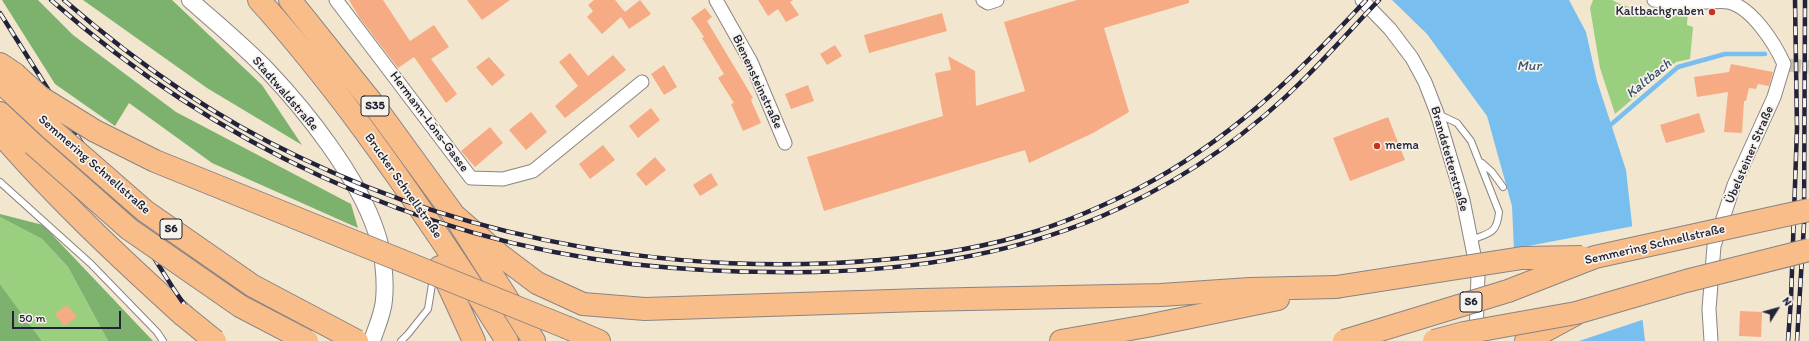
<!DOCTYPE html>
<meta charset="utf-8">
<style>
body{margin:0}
#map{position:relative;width:1809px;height:341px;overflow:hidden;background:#f3e6ce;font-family:Itim,sans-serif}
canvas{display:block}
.north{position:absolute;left:1757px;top:289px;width:40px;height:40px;-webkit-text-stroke:3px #f7f3e8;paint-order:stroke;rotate:53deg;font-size:11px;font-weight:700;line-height:16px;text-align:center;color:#22223b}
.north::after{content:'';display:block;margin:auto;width:14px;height:18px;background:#22223b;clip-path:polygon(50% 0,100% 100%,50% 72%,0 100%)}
.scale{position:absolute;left:12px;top:311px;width:109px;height:18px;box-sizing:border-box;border:2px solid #22223b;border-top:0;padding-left:5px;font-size:12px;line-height:14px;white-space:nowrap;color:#22223b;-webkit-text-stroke:3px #f7f3e8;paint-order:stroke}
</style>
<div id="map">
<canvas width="1809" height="341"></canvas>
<div class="north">N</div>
<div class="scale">50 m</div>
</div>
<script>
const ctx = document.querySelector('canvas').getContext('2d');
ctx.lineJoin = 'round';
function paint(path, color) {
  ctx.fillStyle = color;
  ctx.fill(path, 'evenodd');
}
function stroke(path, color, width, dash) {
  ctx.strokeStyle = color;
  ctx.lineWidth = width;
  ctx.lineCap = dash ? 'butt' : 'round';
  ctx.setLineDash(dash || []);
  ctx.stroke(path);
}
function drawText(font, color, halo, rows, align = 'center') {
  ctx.font = font + ' Itim,sans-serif';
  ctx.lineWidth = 3.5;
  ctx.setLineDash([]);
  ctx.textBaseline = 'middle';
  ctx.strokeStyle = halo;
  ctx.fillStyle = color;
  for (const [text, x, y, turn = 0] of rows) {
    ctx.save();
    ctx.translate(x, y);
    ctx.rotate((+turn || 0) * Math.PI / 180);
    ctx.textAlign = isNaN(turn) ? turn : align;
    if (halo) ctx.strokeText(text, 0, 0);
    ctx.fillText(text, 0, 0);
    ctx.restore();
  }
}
const green = new Path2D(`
 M 1593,0 L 1612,0 L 1620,4 L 1651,14 L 1688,10 L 1687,25 L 1693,27 L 1690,59 L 1676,62 L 1615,114 L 1600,68 L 1590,8 Z
 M 0,217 L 42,239 L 68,267 L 108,341 L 42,341 L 0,284 Z`);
const forest = new Path2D(`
 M 2,0 L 38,0 L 73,35 L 176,112 L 351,204 L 358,228 L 212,163 L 129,103 L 115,126 L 55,84 Z
 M 83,0 L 172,0 L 262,85 L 302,145 L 207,88 Z
 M 0,214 L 43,225 L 153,341 L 108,341 L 68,267 L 42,239 L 0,217 Z
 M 0,284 L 42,341 L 0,341 Z`);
const water = new Path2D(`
 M 1392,0 L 1569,0 L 1586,32 L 1597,81 L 1626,170 L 1645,341 L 1518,341 L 1512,206 L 1487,116 L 1427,34 Z`);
const pier = new Path2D(`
 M 1634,226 L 1645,319 L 1579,341 L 1516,341 L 1512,249 Z`);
const stream = new Path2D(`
 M 1607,128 L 1678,67 L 1725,54 L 1765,54`);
const building = new Path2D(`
 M 349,0 L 383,0 L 410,41 L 434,25 L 449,47 L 431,59 L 457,94 L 446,103 L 414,57 L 398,68 L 359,17 Z
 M 467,0 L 510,0 L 482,20 Z
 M 594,0 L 615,0 L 625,12 L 640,0 L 651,14 L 629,29 L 621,17 L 602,34 L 587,17 L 593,11 L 588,5 Z
 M 758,0 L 793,0 L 790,2 L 799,15 L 786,22 L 778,9 L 768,16 Z
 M 1077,0 L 1189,0 L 1189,3 L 1104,28 L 1129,112 L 1093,133 L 1029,163 L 1025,150 L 824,211 L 807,157 L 943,116 L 935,73 L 951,70 L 948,56 L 975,71 L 976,106 L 1025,91 L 1004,22 Z
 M 705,8 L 712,17 L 707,21 L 753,98 L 751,100 L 761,123 L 743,131 L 731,104 L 734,103 L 718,78 L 724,74 L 702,38 L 704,37 L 691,18 Z
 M 942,13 L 947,31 L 869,53 L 864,35 Z
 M 835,45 L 842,56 L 827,65 L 820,54 Z
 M 570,53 L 588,76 L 613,55 L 626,70 L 565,118 L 555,106 L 578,86 L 559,62 Z
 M 489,57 L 505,75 L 492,86 L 476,67 Z
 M 1731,64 L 1773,72 L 1769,86 L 1758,84 L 1756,89 L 1749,88 L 1746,101 L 1744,101 L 1742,133 L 1724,132 L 1728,92 L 1697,97 L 1694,77 L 1729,72 Z
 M 664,65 L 677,87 L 664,95 L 651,74 Z
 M 808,85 L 814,101 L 791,109 L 785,94 Z
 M 651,108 L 660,120 L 638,138 L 629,126 Z
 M 531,112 L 547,132 L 526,150 L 509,130 Z
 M 1699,113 L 1705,132 L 1666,143 L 1660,125 Z
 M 1388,117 L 1405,160 L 1350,181 L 1333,138 Z
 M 490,127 L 503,143 L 475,167 L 461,151 Z
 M 603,145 L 615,160 L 590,179 L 579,164 Z
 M 655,157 L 666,170 L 646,186 L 636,174 Z
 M 711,173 L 718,185 L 700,196 L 693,185 Z
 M 67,305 L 77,317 L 64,326 L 55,314 Z
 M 1740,311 L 1762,312 L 1761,337 L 1739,336 Z`);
const minorTunnel = new Path2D(`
 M 1788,65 L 1809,67`);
const service = new Path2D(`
 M 1438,114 L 1457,123 L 1471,141 L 1499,212 C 1497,234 1489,233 1471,240
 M 1482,163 L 1492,172 L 1503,187
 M 0,182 L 91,264 L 157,332 L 163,341
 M 401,341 L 408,334 L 428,309 L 433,278`);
const minor = new Path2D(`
 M 336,0 L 471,178 L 503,179 L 533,171 L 642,82
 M 716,0 L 751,62 L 785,143
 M 983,0 L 988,3 L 997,0
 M 1362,0 L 1390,29 L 1412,58 L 1425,82 L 1437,113 L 1463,200 L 1478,275 L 1476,337
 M 1654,0 C 1672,3 1689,2 1706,2 C 1713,2 1721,1 1728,2 C 1752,7 1775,44 1784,64
 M 1711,341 L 1709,309 L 1714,246 L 1734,185 L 1774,97 L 1784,64`);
const tertiary = new Path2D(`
 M 190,0 C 216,23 244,46 268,71 C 307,112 358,177 376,231 C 383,250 386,280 384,300 C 383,314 376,328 372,341`);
const motorway = new Path2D(`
 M 259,0 C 289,33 317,68 344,103 C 402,180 456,260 507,341
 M 290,0 L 374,105 L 454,215 L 534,341
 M 0,64 L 15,74
 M 0,113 L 33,144
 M 0,133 C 56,198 119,257 183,315
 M 454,215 L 500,255 L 537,283 L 583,304 L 645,309 L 921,300 L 1161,295 L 1250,289 L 1336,287
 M 440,267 L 474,341
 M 568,328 L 599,341
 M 1061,341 L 1147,326 L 1278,299
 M 1526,341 L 1574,315`);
const rail = new Path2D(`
 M 51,0 C 213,143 415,239 631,264 C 678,269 725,272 772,272 C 891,274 1011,259 1120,208 C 1189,176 1254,130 1307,76 C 1332,51 1355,25 1379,0
 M 64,0 C 135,62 214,117 299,157 C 478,243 682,277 880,260 C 931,256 987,247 1037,231 C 1071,220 1105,205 1137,189 C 1227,143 1298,74 1366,0
 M 0,13 L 173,288 L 209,341
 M 1788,341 L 1791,299 L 1797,128 L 1795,0
 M 1797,341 L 1804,224 L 1805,0`);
const motorwayBridge = new Path2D(`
 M 15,74 L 40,97 L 95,131 L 155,161 L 568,328
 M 6,87 L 51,129 L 145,211 L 253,286 L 357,341
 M 33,144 L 129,229 L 240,306 L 307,341
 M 1336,287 L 1522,258 L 1582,257
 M 183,315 L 215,341
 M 1344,341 L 1508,291 L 1595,257 L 1809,210
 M 1434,341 L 1464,333 L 1576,313 L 1686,281 L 1809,250`);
const markers = [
 [1712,12,4,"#c8321e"],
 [1377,146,4,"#c8321e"]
];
const shields = [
 [375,106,28],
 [171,229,22],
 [1471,302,22]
];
const shieldNames = [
 ["S35",375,106],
 ["S6",171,229],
 ["S6",1471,302]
];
const poiNames = [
 ["Kaltbachgraben",1704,12],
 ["mema",1385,146,"left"]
];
const streetNames = [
 ["Bienensteinstraße",757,82,65],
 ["Stadtwaldstraße",285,94,49],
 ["Hermann-Löns-Gasse",429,122,53],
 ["Übelsteiner Straße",1750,155,-67],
 ["Brandstetterstraße",1449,159,74],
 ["Semmering Schnellstraße",94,165,41],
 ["Brucker Schnellstraße",403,186,55],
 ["Semmering Schnellstraße",1655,245,-13]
];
const waterNames = [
 ["Mur",1529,66],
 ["Kaltbach",1649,79,-39]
];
paint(green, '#9bcf80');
paint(forest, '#7cb26e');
paint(water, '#78bff0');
paint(pier, '#f3e6ce');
stroke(stream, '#78bff0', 4.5);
paint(building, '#f6ab85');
stroke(minorTunnel, '#c9bfb1', 13, [13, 6]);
stroke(service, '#8a8484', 8);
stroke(minor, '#8a8484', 15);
stroke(tertiary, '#8a8484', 18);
stroke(motorway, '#8a8484', 24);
stroke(service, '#fff', 6);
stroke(minor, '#fff', 13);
stroke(tertiary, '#fff', 16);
stroke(motorway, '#f8bd89', 22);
stroke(rail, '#22223b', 4.5);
stroke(rail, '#f7f3e8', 3, [9]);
stroke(motorwayBridge, '#8a8484', 24, []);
stroke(motorwayBridge, '#f8bd89', 22);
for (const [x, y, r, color] of markers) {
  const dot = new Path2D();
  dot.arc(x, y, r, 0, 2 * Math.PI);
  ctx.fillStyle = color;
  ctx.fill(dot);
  stroke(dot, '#f7f3e8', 1.5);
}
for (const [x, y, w] of shields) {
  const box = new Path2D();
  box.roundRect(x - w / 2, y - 10, w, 20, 3);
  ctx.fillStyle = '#f7f3e8';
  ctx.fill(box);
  stroke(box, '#22223b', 1);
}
drawText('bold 12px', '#22223b', null, shieldNames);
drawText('13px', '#22223b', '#f7f3e8', poiNames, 'right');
drawText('13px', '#22223b', '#f7f3e8', streetNames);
drawText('italic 14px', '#3c5171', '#f7f3e8', waterNames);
</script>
